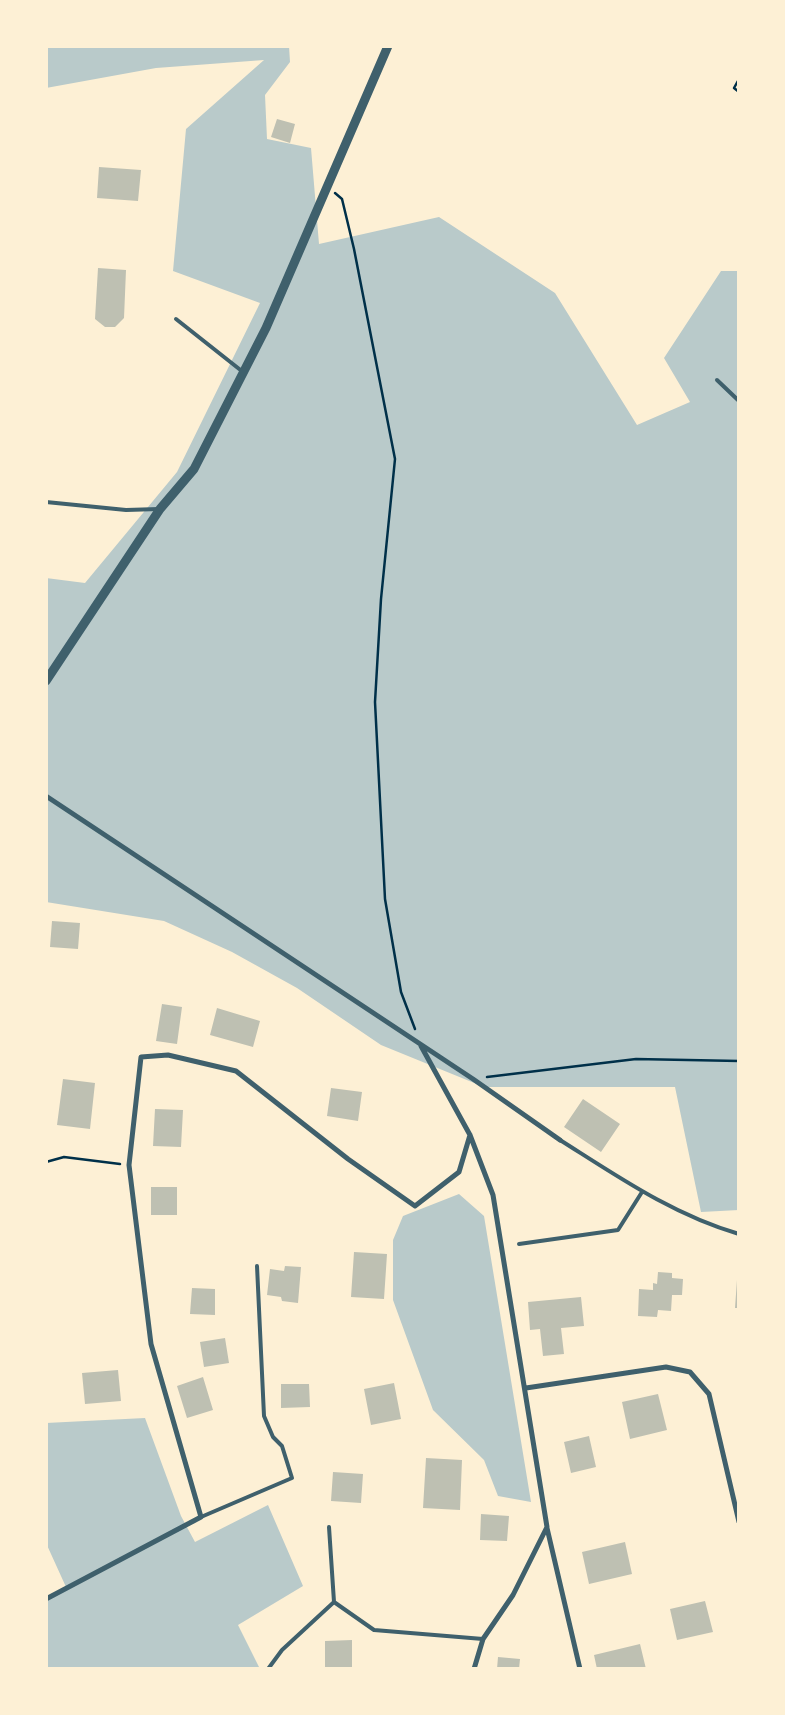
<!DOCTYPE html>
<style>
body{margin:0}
#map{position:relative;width:785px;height:1715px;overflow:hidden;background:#fdf0d5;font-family:"PT Sans",sans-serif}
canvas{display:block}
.frame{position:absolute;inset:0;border:48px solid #fdf0d5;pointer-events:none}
</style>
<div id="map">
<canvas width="785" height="1715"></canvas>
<div class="frame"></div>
</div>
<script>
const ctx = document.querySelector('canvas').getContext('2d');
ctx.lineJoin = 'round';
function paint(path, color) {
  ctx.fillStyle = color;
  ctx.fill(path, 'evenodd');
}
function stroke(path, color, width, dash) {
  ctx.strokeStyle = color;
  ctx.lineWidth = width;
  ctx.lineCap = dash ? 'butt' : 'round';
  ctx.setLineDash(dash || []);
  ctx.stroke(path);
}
const green = new Path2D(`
 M 46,46 L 289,46 L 290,62 L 265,95 L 267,139 L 311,148 L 319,244 L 439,217 L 555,293 L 637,425 L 690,402 L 664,358 L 721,271 L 739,271 L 739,1210 L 701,1212 L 675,1087 L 484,1087 L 381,1045 L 297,988 L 232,952 L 164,921 L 46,902 L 46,578 L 85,583 L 177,472 L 260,303 L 173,271 L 186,129 L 264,60 L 156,68 L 46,88 Z
 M 459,1194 L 484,1216 L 531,1502 L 498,1496 L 484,1460 L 433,1410 L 393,1300 L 393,1240 L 403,1216 Z
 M 145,1418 L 181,1516 L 195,1542 L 268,1505 L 303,1586 L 238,1625 L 260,1669 L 46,1669 L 46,1599 L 66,1587 L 46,1543 L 46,1423 Z`);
const building = new Path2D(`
 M 277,119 L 295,124 L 290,143 L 271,137 Z
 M 99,167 L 141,170 L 138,201 L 97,198 Z
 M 98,268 L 126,270 L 124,318 L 115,327 L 105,327 L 95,319 Z
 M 52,921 L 80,923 L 78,949 L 50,947 Z
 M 162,1004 L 182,1007 L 177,1044 L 156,1041 Z
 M 217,1008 L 260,1021 L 253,1047 L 210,1035 Z
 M 63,1079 L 95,1083 L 90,1129 L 57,1125 Z
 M 331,1088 L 362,1092 L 358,1121 L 327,1116 Z
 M 583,1099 L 620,1124 L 601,1152 L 564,1127 Z
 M 155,1109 L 183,1110 L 181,1147 L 153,1146 Z
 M 151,1187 L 177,1187 L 177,1215 L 151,1215 Z
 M 354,1252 L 387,1254 L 384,1299 L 351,1297 Z
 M 285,1266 L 301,1267 L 298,1303 L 282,1301 L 281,1297 L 267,1295 L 270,1269 L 284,1271 Z
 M 658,1272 L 672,1273 L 672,1278 L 683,1279 L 682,1295 L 672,1295 L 671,1311 L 658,1310 L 657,1317 L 638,1316 L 639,1289 L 653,1290 L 653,1283 L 657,1284 Z
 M 737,1280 L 739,1280 L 739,1308 L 735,1308 Z
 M 192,1288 L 215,1289 L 215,1315 L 190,1314 Z
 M 581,1297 L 584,1326 L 561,1328 L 564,1354 L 543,1356 L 540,1329 L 530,1330 L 528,1302 Z
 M 225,1338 L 229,1363 L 204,1367 L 200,1342 Z
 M 118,1370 L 121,1401 L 85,1404 L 82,1373 Z
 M 203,1377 L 213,1410 L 187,1418 L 177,1386 Z
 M 394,1383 L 401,1419 L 371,1425 L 364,1389 Z
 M 281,1384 L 309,1384 L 310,1407 L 281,1408 Z
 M 658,1394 L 667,1430 L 630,1439 L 622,1402 Z
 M 589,1436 L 596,1467 L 571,1473 L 564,1442 Z
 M 426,1458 L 462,1460 L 460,1510 L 423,1508 Z
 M 333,1472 L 363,1474 L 361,1503 L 331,1501 Z
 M 481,1514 L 509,1516 L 507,1541 L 480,1540 Z
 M 625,1542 L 632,1574 L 589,1584 L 582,1552 Z
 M 705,1601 L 713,1632 L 677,1640 L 670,1609 Z
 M 352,1640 L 352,1669 L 325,1669 L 325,1641 Z
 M 640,1644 L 646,1669 L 597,1669 L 594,1655 Z
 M 498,1657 L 520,1659 L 519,1669 L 497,1669 Z`);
const path = new Path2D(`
 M 739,79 L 734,88 L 739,92
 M 335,193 L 342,199 L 354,249 L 395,459 L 381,599 L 375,702 L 385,899 L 401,992 L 415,1029
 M 487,1077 L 636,1059 L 739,1061
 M 46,1162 L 64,1157 L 120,1164`);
const service = new Path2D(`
 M 176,319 L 243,372
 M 717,380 L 739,401
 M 46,502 L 126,510 L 159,509
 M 560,1140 C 617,1176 673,1215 739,1234
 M 519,1244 L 618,1230 L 642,1192
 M 201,1517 L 292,1478 L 282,1446 L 273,1437 L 264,1416 L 257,1266
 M 329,1527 L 334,1602 L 374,1630 L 483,1639
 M 268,1669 L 282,1650 L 334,1602`);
const minor = new Path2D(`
 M 46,796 L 473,1079 L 560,1140
 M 421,1046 L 470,1135 L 493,1195 L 547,1527 L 513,1595 L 483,1639 L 474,1669
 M 526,1388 L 666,1367 L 690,1372 L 709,1394 L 739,1522
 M 547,1528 L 580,1669
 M 46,1599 L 201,1517 L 151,1344 L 129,1165 L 141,1057 L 168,1055 L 236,1071 L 348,1159 L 415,1206 L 459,1172 L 470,1135`);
const tertiary = new Path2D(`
 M 46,681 L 160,509 L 194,469 L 266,328 L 388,46`);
paint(green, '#b9caca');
paint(building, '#bec0b2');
stroke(path, '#003049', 2.5);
stroke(service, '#3f606c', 4);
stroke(minor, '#3f606c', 5);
stroke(tertiary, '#3f606c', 9);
</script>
